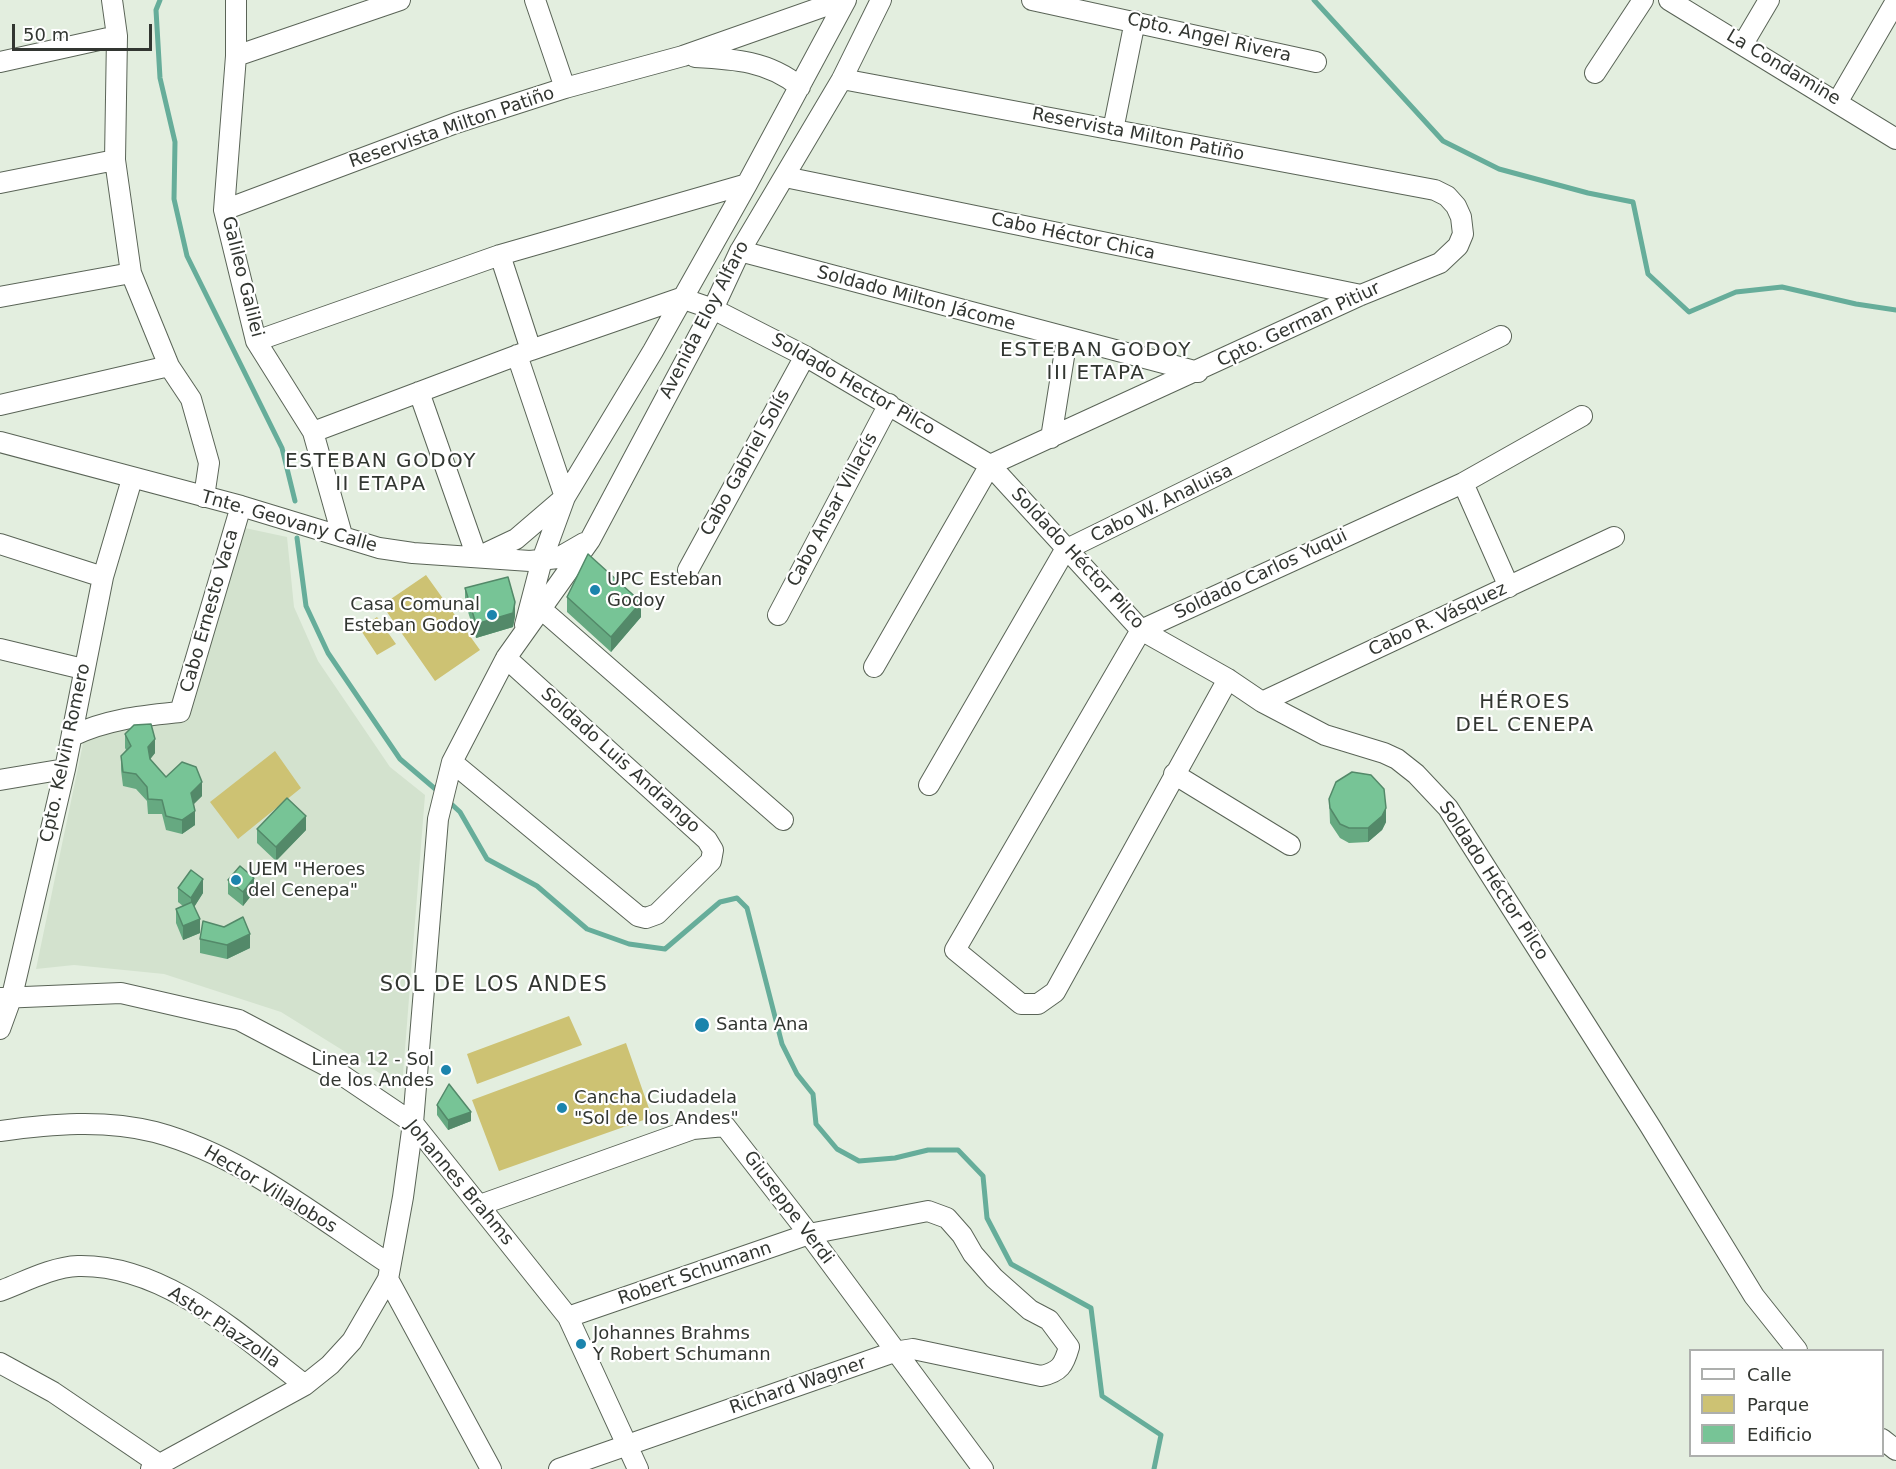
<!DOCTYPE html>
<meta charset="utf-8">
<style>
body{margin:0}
#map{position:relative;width:1896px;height:1469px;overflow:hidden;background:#e3eedf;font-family:"DejaVu Sans",sans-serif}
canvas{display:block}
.legend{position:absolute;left:1689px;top:1349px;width:195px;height:108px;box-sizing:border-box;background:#fff;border:2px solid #adafad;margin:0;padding:8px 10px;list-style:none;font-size:18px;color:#323631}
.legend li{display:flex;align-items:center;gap:12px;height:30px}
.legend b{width:30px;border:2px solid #adafad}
.scale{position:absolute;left:12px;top:24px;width:140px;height:27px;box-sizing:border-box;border:3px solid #323631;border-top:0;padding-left:8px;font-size:18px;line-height:21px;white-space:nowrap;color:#323631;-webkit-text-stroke:4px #fff;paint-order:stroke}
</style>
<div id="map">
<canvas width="1896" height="1469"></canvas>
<ul class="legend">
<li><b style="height:8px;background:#fff"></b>Calle</li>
<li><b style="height:16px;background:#cdc273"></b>Parque</li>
<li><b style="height:16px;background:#77c496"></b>Edificio</li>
</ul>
<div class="scale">50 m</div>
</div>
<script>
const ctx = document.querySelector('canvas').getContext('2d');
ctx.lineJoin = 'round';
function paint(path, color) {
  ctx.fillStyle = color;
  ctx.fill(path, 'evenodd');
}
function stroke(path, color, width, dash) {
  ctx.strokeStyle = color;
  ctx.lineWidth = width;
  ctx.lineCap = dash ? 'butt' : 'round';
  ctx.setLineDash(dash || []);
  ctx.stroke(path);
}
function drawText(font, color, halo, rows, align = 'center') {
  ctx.font = font + ' "DejaVu Sans",sans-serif';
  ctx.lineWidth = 4.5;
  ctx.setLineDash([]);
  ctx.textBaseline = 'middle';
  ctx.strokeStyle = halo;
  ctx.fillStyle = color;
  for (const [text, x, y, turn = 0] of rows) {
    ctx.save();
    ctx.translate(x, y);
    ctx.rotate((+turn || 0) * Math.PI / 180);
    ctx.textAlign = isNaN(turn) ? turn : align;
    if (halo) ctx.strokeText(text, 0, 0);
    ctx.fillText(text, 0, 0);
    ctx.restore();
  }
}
const built = new Path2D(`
 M 245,528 L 287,537 L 294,607 L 318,661 L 390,767 L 425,795 L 402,1087 L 281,1012 L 164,974 L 74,965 L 36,969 L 84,739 L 98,731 L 187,717 Z`);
const green = new Path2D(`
 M 426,575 L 480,650 L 435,681 L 382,605 Z
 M 377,617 L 396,644 L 377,655 L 360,629 Z
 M 275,751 L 301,788 L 238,839 L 210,802 Z
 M 569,1016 L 582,1045 L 477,1084 L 467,1054 Z
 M 626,1043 L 652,1117 L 499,1171 L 472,1100 Z`);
const stream = new Path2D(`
 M 160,0 L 156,10 L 160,78 L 175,142 L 174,199 L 187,256 L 282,448 L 295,501
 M 1314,0 L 1443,141 L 1499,169 L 1588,193 L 1633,202 L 1648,274 L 1689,312 L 1736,292 L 1782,287 L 1856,304 L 1896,310
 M 297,538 L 306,606 L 328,653 L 400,759 L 440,793
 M 447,800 L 460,812 L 487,859 L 537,886 L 587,929 L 629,944 L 665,949 L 720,902 L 737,898 L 747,908 L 782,1044 L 797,1074 L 813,1094 L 816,1124 L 837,1149 L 859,1161 L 895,1158 L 928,1150 L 958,1150 L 983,1176 L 987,1218 L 1011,1264 L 1091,1308 L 1102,1396 L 1161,1435 L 1154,1469`);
const minor = new Path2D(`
 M 112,0 L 117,36 L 115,160 L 131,273 L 169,366 L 191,399 L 209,463 L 204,497
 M 236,0 L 236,56 L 224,210 L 256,341 L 313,432 L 342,535
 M 535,0 L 565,88
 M 1032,0 L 1316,62
 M 1669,0 L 1896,139
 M 1743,44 L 1769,0
 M 236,56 L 400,0
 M 695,57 C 734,59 769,61 800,87
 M 0,62 L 117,36
 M 1595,73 L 1643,0
 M 842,79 L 1435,190 L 1447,196 L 1456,206 L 1461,217 L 1463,234 L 1458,246 L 1440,263 L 1361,295 L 990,465 L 874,667
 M 1838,101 L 1896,1
 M 1113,130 L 1135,21
 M 785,177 L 1361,295
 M 0,183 L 115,160
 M 224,210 L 456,123 L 565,88 L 683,56 L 842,0
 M 740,251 L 1198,372
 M 500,255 L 531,350
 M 0,297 L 131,273
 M 256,341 L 500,255 L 747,184
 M 419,392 L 477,557
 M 0,405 L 169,366
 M 313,432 L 531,350 L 681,298 L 713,309 L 805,356 L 990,465 L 1141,630 L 1228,679 L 1262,702 L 1325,735 L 1384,753 L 1397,759 L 1416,774 L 1448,808 L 1650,1126 L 1754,1296 L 1797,1350
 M 1051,438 L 1067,338
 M 0,442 L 241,506 L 379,548 L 413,553 L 530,561 L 558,558 L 584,543
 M 1463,483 L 1509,587
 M 0,544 L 103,577
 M 480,556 L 516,539 L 565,497 L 517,355
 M 688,570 L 805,356
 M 532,601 L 783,820
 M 778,615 L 889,404
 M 525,625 L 542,560 L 565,497 L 653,351 L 747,184 L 846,0
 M 0,649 L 83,669
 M 1228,679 L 1055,992 L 1038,1004 L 1021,1004 L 955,950 L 1141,630 L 1463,483 L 1582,416
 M 1262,702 L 1614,537
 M 72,736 C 107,719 142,716 180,712 L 241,506
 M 452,762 L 638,916 L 646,918 L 657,914 L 711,861 L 713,850 L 707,840 L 506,658
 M 1174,774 L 1290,845
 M 0,780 L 65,769
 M 929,785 L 1065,550 L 1501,336
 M 0,998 L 121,993 L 239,1020 L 336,1071 L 413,1123 L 568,1317 L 638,1469
 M 0,1029 L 12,996 L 65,769 L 103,577 L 132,479
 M 0,1131 C 51,1124 104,1119 155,1132 C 241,1155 316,1216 389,1264
 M 480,1205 L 693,1129 L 725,1126 L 809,1234 L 983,1469
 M 388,1279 L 491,1469
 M 0,1291 C 24,1282 52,1267 78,1266 C 165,1264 241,1336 305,1385
 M 0,1363 L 53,1392 L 159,1464
 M 1882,1439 L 1896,1450
 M 151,1469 L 305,1385 L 330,1365 L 352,1341 L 388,1279 L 403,1197 L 413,1123 L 438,819 L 452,762 L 506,658 L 590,540 L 713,309 L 740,251 L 842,79 L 881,0
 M 559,1469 L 894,1352 L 913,1349 L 1041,1376 C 1060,1372 1064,1365 1069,1347 L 1049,1320 L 1030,1310 L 994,1278 L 973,1254 L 962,1235 L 947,1218 L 928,1211 L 809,1234 L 568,1317`);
const wall = new Path2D(`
 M 465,588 L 515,616 L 513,627 L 476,638 L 465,602 Z
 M 567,597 L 641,617 L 611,652 L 567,612 Z
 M 125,734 L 155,753 L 150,759 L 166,777 L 202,796 L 193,804 L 195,825 L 182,834 L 166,830 L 162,814 L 148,814 L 147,801 L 136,789 L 123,786 L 121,770 L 121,756 L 126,750 L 125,748 Z
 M 1329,799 L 1386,822 L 1382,830 L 1368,842 L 1349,843 L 1340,838 L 1330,823 Z
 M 257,829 L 306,830 L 276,861 L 257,843 Z
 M 228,880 L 254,892 L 243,906 L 228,894 Z
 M 178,888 L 203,893 L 194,907 L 200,933 L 183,940 L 176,923 L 176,909 L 183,906 L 178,902 Z
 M 200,939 L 250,948 L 227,959 L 200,953 Z
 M 437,1105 L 471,1121 L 448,1130 L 437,1115 Z`);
const shadedWall = new Path2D(`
 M 515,602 L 515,616 L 513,627 L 476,638 L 476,624 Z
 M 641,602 L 641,617 L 611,652 L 611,637 Z
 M 155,739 L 155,753 L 148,762 L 148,747 Z
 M 202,782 L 202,796 L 191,807 L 191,793 Z
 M 1386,808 L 1386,822 L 1382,830 L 1368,842 L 1368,828 Z
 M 195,811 L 195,825 L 182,834 L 182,820 Z
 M 306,816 L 306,830 L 276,861 L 276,847 Z
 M 254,878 L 254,892 L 243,906 L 243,892 Z
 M 203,879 L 203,893 L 191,912 L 191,898 Z
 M 200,919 L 200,933 L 183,940 L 183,926 Z
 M 250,934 L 250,948 L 227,959 L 227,945 Z
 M 471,1112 L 471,1121 L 448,1130 L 448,1120 Z`);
const building = new Path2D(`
 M 588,554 L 641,602 L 611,637 L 567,597 Z
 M 508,577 L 515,602 L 513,613 L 476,624 L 465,588 Z
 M 151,724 L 155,739 L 148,747 L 150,759 L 166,777 L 182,762 L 196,767 L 202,782 L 191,793 L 195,811 L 182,820 L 166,816 L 162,800 L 148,799 L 147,787 L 136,774 L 123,772 L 121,756 L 131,746 L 125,734 L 134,725 Z
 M 1352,772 L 1371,775 L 1384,789 L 1386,808 L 1382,816 L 1368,828 L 1349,828 L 1340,824 L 1330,808 L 1329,799 L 1336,782 Z
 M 287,798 L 306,816 L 276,847 L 257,829 Z
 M 240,866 L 254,878 L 243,892 L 228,880 Z
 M 191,870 L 203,879 L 191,898 L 178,888 Z
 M 192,902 L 200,919 L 183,926 L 176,909 Z
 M 243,917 L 250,934 L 227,945 L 200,939 L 203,921 L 224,927 Z
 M 449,1084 L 471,1112 L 448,1120 L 437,1105 Z`);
const markers = [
 [595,590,6,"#1b84ad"],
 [492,615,6,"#1b84ad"],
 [236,880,6,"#1b84ad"],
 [702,1025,8,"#1b84ad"],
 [446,1070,6,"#1b84ad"],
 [562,1108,6,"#1b84ad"],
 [581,1344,6,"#1b84ad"]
];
const streetNames = [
 ["Cpto. Angel Rivera",1209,38,13],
 ["La Condamine",1783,68,31],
 ["Reservista Milton Patiño",452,128,-19],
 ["Reservista Milton Patiño",1138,135,11],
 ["Cabo Héctor Chica",1073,237,12],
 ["Galileo Galilei",242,277,76],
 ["Soldado Milton Jácome",916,299,15],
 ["Avenida Eloy Alfaro",705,320,-63],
 ["Cpto. German Pitiur",1299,325,-25],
 ["Soldado Hector Pilco",853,385,30],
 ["Cabo Gabriel Solís",746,463,-61],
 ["Cabo W. Analuisa",1162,504,-26],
 ["Cabo Ansar Villacís",833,510,-62],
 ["Tnte. Geovany Calle",289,522,16],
 ["Soldado Héctor Pilco",1077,559,47],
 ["Soldado Carlos Yuqui",1261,575,-25],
 ["Cabo Ernesto Vaca",210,611,-74],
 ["Cabo R. Vásquez",1438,620,-25],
 ["Cpto. Kelvin Romero",66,753,-78],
 ["Soldado Luis Andrango",620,761,42],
 ["Soldado Héctor Pilco",1493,881,57],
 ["Johannes Brahms",459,1183,50],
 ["Hector Villalobos",270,1190,31],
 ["Giuseppe Verdi",788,1208,53],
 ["Robert Schumann",695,1274,-19],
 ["Astor Piazzolla",224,1328,34],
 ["Richard Wagner",798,1386,-19]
];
const poiNames = [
 ["UPC Esteban",607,580],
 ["Godoy",607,601],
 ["Casa Comunal",480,605,"right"],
 ["Esteban Godoy",480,626,"right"],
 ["UEM \"Heroes",248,870],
 ["del Cenepa\"",248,891],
 ["Santa Ana",716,1025],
 ["Linea 12 - Sol",434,1060,"right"],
 ["de los Andes",434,1081,"right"],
 ["Cancha Ciudadela",574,1098],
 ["\"Sol de los Andes\"",574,1119],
 ["Johannes Brahms",593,1334],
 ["Y Robert Schumann",593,1355]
];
const neighbourhoodNames = [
 ["ESTEBAN GODOY",1096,351],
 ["III ETAPA",1096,374],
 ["ESTEBAN GODOY",381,462],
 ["II ETAPA",381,485],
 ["HÉROES",1525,703],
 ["DEL CENEPA",1525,726]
];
const quarterNames = [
 ["SOL DE LOS ANDES",494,986]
];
paint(built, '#d3e2ce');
paint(green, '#cdc273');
stroke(stream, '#66ad9a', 5);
stroke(minor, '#5a6457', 22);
stroke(minor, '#fff', 20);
paint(wall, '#66a981');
paint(shadedWall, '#538969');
paint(building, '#77c496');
stroke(building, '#538969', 1.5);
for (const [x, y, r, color] of markers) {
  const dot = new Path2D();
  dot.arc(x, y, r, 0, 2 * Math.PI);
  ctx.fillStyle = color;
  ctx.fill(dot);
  stroke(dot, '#fff', 2);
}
drawText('18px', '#323631', '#fff', streetNames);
drawText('18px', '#323631', '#fff', poiNames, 'left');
ctx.letterSpacing = '1.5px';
drawText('20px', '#323631', '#fff', neighbourhoodNames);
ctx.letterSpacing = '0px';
ctx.letterSpacing = '1.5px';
drawText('21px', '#323631', '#fff', quarterNames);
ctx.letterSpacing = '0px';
</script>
